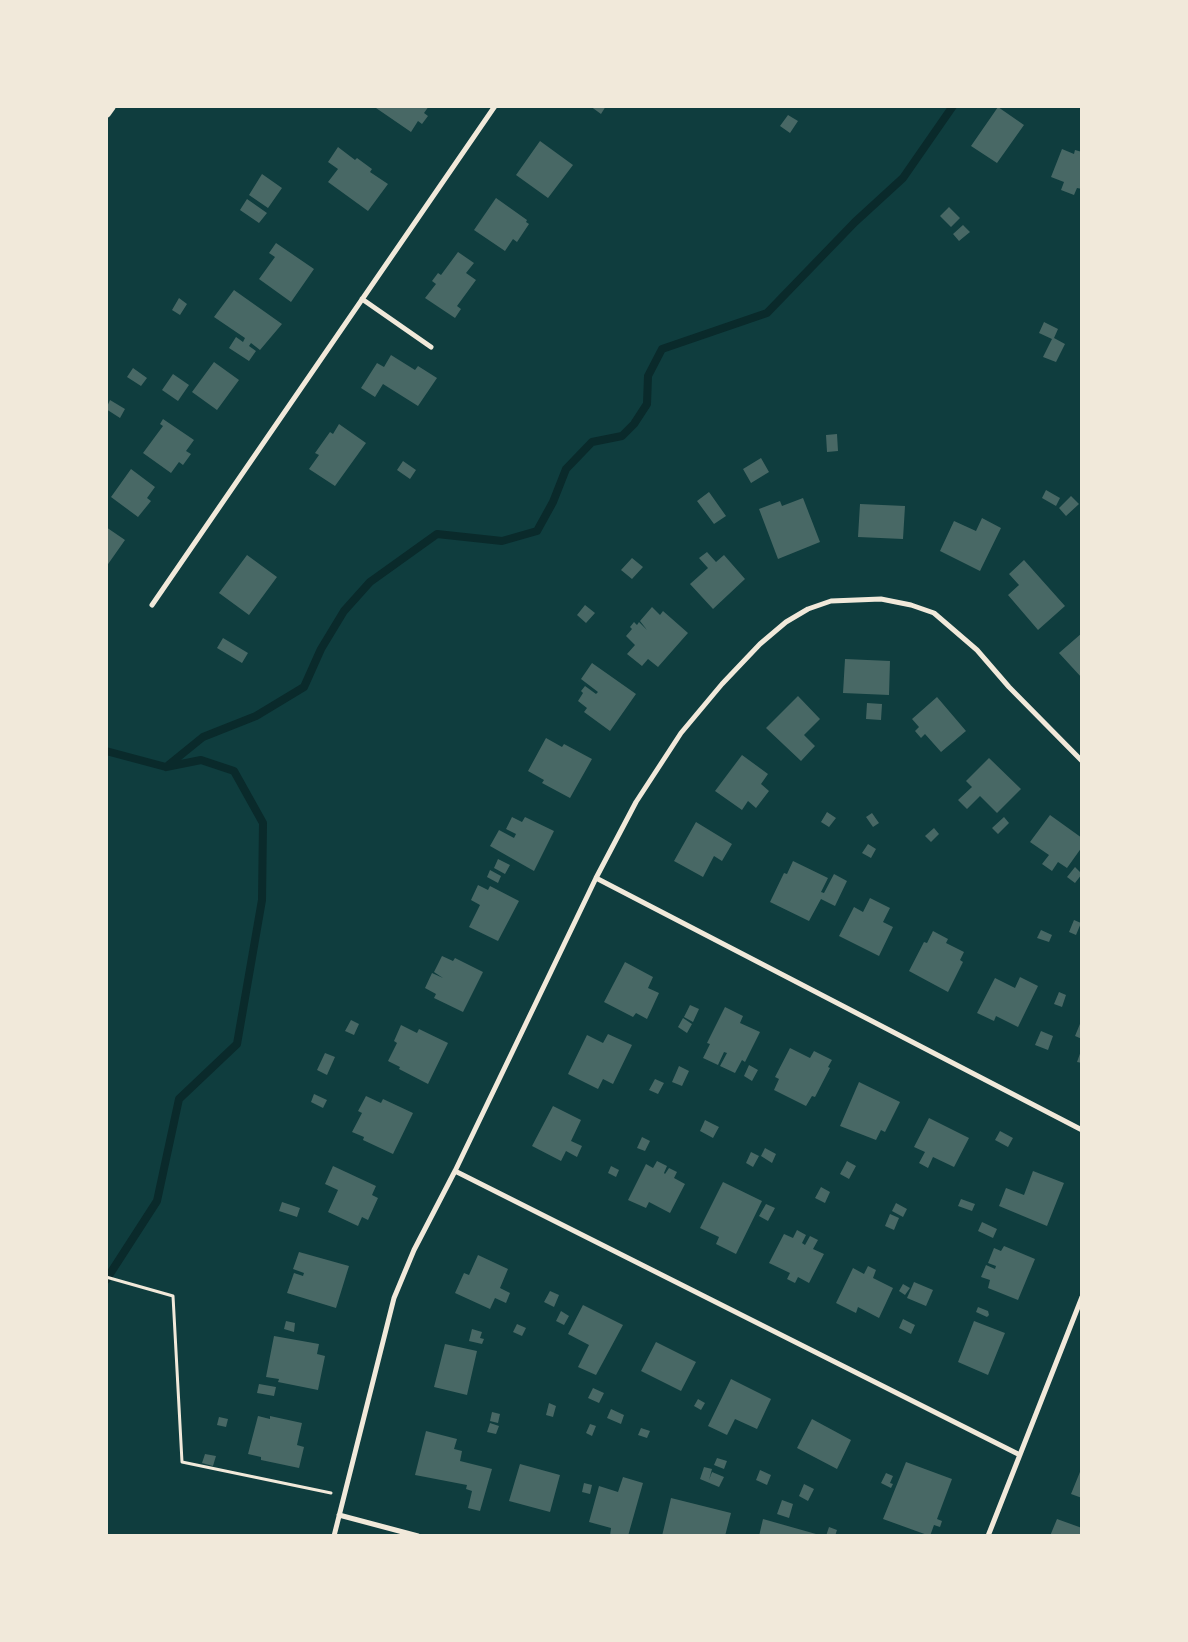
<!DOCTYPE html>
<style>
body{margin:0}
#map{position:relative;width:1188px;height:1642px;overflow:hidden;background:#0f3d3e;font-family:Merriweather,serif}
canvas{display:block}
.frame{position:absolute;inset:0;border:108px solid #f1e9da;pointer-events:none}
</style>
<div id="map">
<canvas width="1188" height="1642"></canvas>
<div class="frame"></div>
</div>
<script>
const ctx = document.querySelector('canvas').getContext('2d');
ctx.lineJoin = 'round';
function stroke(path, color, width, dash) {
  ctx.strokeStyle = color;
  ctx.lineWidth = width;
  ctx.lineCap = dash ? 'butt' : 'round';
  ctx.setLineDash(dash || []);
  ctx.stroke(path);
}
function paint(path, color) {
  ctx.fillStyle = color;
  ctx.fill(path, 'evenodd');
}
const stream = new Path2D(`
 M 106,751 L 166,767 L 201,760 L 234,771 L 263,823 L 262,900 L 237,1044 L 179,1099 L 157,1201 L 106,1280
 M 166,767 L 203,737 L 256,716 L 304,687 L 321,649 L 344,611 L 370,582 L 437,534 L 502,541 L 537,531 L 553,502 L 566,469 L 592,442 L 622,436 L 634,424 L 647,404 L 648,376 L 662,349 L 767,313 L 855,222 L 903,178 L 953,106`);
const building = new Path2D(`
 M 377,106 L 429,106 L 424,113 L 428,116 L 422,124 L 418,121 L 411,132 L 376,108 Z
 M 590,106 L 606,106 L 601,114 Z
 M 998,107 L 1024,125 L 997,163 L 971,146 Z
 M 788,115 L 798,121 L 790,133 L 780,126 Z
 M 540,141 L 573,165 L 548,198 L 516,175 Z
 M 338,147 L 355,160 L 357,158 L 372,169 L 370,172 L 388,184 L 368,211 L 328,182 L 338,169 L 328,162 Z
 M 1062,149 L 1074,154 L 1075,150 L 1082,152 L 1082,189 L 1077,188 L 1074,195 L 1061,190 L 1064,182 L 1051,177 Z
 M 262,174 L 282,188 L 268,208 L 249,195 Z
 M 496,198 L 527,220 L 526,222 L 529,224 L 517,242 L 513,239 L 505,251 L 474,230 Z
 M 247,199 L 267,213 L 259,223 L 240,210 Z
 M 949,207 L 960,218 L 951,227 L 940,216 Z
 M 963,225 L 970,232 L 959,241 L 953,234 Z
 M 276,243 L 314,269 L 291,302 L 259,279 L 275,257 L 269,253 Z
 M 458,252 L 474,263 L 466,273 L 476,280 L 457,306 L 461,309 L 455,318 L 425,298 L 436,284 L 432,281 L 438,273 L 441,275 Z
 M 234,290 L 282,324 L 260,350 L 251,343 L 249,346 L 256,351 L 249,361 L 229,348 L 236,337 L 243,342 L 245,338 L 214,317 Z
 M 179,298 L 187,304 L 180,315 L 172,310 Z
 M 1044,322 L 1058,329 L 1054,338 L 1065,344 L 1056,362 L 1043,357 L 1052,339 L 1039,333 Z
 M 391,355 L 415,370 L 418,366 L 437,378 L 418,406 L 383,384 L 375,397 L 361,388 L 377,363 L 384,367 Z
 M 214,362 L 239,380 L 217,410 L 192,392 Z
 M 133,368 L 147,378 L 141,386 L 127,377 Z
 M 173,374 L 189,385 L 178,401 L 162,390 Z
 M 110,400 L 125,409 L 120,418 L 106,409 Z
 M 163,419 L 194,440 L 186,451 L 191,454 L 183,465 L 179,462 L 171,473 L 143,453 L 163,426 L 160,424 Z
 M 339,424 L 366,443 L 335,486 L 309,469 L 319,455 L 315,453 L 330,432 L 333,434 Z
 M 837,434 L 838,451 L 827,452 L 826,435 Z
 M 761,458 L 769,472 L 751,483 L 743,469 Z
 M 403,461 L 416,470 L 410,479 L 397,470 Z
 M 131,469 L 155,487 L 147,498 L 151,501 L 138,517 L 111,497 Z
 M 1046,490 L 1060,498 L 1056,506 L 1042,498 Z
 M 709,492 L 726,516 L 714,524 L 697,501 Z
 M 1071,496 L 1079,504 L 1066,516 L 1059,508 Z
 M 803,498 L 820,542 L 778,559 L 759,509 L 780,501 L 782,506 Z
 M 860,504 L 905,506 L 903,539 L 858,537 Z
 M 982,518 L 1001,528 L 980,571 L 940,551 L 954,521 L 976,531 Z
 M 106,527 L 125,540 L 106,567 Z
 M 707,552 L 716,562 L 724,555 L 745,579 L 713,609 L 690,584 L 708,568 L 699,558 Z
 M 247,555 L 277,577 L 249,615 L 219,593 Z
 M 632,558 L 643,567 L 632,579 L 621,570 Z
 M 1024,560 L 1065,606 L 1038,630 L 1008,595 L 1019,585 L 1009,574 Z
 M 585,605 L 595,613 L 586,623 L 577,615 Z
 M 652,607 L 660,615 L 663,611 L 688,633 L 658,667 L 648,659 L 642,666 L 627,654 L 635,645 L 626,636 L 632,629 L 630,627 L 634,622 L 637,625 L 639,622 L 647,630 L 640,621 Z
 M 1082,633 L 1082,678 L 1059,653 Z
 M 223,638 L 248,653 L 242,663 L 217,648 Z
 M 845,659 L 890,661 L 889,695 L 843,693 Z
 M 592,663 L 636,694 L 610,731 L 584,712 L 587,708 L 578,701 L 583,693 L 581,691 L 585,686 L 596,694 L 598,692 L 581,679 Z
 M 798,696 L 820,719 L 804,735 L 815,746 L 801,761 L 766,728 Z
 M 937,697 L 966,731 L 941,752 L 925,734 L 921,738 L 915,731 L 919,727 L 912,719 Z
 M 867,703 L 882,704 L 881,720 L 866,719 Z
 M 546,738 L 562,747 L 564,744 L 592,759 L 570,798 L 542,783 L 544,780 L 528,771 Z
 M 742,755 L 768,774 L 761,784 L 769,791 L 756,808 L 748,801 L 742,810 L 715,791 Z
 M 989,758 L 1021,789 L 997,813 L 980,796 L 967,809 L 958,800 L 972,787 L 966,781 Z
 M 827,812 L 836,818 L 829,827 L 821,822 Z
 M 872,813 L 879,823 L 873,827 L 866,817 Z
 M 1050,815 L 1082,838 L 1082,847 L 1067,868 L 1058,862 L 1052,871 L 1042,864 L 1049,855 L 1030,842 Z
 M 512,817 L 522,822 L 525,817 L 554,831 L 534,871 L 490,846 L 499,830 L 514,838 L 516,834 L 506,829 Z
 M 1004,817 L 1009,823 L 998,834 L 992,828 Z
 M 696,822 L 732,844 L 722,861 L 714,856 L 703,877 L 674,861 Z
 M 934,828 L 939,834 L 931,842 L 925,836 Z
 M 868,844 L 876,849 L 871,858 L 862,853 Z
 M 498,859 L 510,865 L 505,874 L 494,868 Z
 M 793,861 L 828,878 L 821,892 L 824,893 L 834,874 L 847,881 L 835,906 L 821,899 L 809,921 L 770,902 L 784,873 L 787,874 Z
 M 1075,867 L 1082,874 L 1075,883 L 1067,877 Z
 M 490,870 L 501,876 L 498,883 L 487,877 Z
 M 478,885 L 488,890 L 490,886 L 519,901 L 498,941 L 469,927 L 480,905 L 471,900 Z
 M 870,898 L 890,908 L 883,922 L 893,927 L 879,956 L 839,936 L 854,907 L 863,912 Z
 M 1074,920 L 1081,923 L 1076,935 L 1069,932 Z
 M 1041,930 L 1052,935 L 1049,942 L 1037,938 Z
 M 933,931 L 948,939 L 946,943 L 964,952 L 960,960 L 963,962 L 948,992 L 909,971 L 924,942 L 927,943 Z
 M 442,956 L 453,961 L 455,958 L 483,972 L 463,1012 L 434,998 L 436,994 L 425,988 L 432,973 L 443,978 L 434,972 Z
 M 625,962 L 653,977 L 648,988 L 659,993 L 647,1019 L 636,1013 L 633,1017 L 604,1002 Z
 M 1020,977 L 1038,986 L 1018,1027 L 996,1016 L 994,1021 L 977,1013 L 995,978 L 1015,988 Z
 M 1059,992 L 1066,995 L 1062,1007 L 1054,1004 Z
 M 690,1005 L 699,1009 L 693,1022 L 684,1017 Z
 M 725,1007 L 743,1016 L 740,1023 L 760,1032 L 745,1062 L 742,1060 L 735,1073 L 720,1066 L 727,1053 L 724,1052 L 718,1065 L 703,1058 L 710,1044 L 707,1043 Z
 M 683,1018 L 692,1024 L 687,1033 L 678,1027 Z
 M 1082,1019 L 1082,1039 L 1075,1036 Z
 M 351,1020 L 359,1024 L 354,1035 L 345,1031 Z
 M 401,1025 L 417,1033 L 419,1029 L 448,1043 L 428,1084 L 399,1069 L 400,1067 L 388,1061 L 397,1043 L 394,1041 Z
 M 1041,1031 L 1053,1036 L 1048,1050 L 1035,1045 Z
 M 608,1034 L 632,1045 L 613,1084 L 603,1079 L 598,1089 L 568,1074 L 587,1035 L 603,1043 Z
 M 790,1048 L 810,1058 L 814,1051 L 832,1060 L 828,1067 L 830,1068 L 815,1097 L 812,1096 L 806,1106 L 774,1090 L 779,1079 L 775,1077 Z
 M 1082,1048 L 1082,1063 L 1077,1062 Z
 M 325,1053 L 335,1057 L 327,1075 L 317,1070 Z
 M 749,1065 L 758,1070 L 752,1081 L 744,1076 Z
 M 679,1066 L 689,1071 L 682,1086 L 672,1082 Z
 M 655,1079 L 664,1083 L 658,1094 L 649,1090 Z
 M 859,1082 L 900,1102 L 885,1132 L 881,1130 L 876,1140 L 840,1126 Z
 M 314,1094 L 327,1100 L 323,1108 L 311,1102 Z
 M 366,1096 L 381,1103 L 383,1099 L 413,1113 L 393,1154 L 363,1140 L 364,1137 L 352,1132 L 362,1113 L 358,1111 Z
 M 553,1106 L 581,1120 L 571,1141 L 582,1146 L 577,1157 L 566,1151 L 561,1161 L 532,1146 Z
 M 929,1118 L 969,1138 L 954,1167 L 933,1157 L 928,1168 L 919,1163 L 925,1152 L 914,1147 Z
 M 705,1120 L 719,1127 L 713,1138 L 700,1131 Z
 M 1000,1131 L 1013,1138 L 1008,1147 L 995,1140 Z
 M 642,1137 L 650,1141 L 645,1151 L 637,1148 Z
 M 765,1148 L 776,1154 L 772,1163 L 761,1156 Z
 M 751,1152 L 759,1156 L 753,1167 L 746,1163 Z
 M 657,1161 L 667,1166 L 664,1173 L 665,1174 L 669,1168 L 677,1172 L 674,1178 L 685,1184 L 670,1213 L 649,1202 L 646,1208 L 628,1200 L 646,1164 L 653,1168 Z
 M 847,1161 L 856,1166 L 849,1179 L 840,1174 Z
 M 333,1166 L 376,1186 L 372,1195 L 378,1198 L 368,1220 L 362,1217 L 358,1226 L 328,1212 L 338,1190 L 325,1184 Z
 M 611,1166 L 619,1170 L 616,1177 L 608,1173 Z
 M 1033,1171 L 1064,1183 L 1047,1226 L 999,1206 L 1006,1188 L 1024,1195 Z
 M 723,1182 L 762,1201 L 736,1254 L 716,1244 L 719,1237 L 700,1228 Z
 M 821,1187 L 830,1192 L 825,1203 L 815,1198 Z
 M 961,1199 L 975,1204 L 972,1211 L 958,1206 Z
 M 282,1202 L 300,1208 L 297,1217 L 279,1211 Z
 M 896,1203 L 907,1209 L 903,1217 L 892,1211 Z
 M 766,1204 L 775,1208 L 768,1221 L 759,1216 Z
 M 890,1214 L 899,1218 L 894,1230 L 885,1226 Z
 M 982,1222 L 997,1229 L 993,1238 L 978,1231 Z
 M 797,1230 L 806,1235 L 802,1243 L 805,1245 L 810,1236 L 818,1240 L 813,1249 L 824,1254 L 809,1283 L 798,1277 L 795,1283 L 787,1279 L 790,1273 L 769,1263 L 784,1234 L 793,1238 Z
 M 1004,1246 L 1035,1259 L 1018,1300 L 988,1288 L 990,1280 L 981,1277 L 986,1265 L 995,1269 L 996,1266 L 988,1263 L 994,1248 L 1001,1251 Z
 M 299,1252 L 349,1266 L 336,1308 L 287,1293 L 294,1273 L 303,1276 L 304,1273 L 293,1269 Z
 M 478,1255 L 508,1269 L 500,1288 L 510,1293 L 506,1303 L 495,1298 L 490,1309 L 455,1293 L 464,1273 L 469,1275 Z
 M 868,1266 L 876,1270 L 873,1278 L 893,1288 L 879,1318 L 858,1307 L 856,1313 L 836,1303 L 853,1268 L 864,1274 Z
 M 914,1282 L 933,1290 L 926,1306 L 907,1298 Z
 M 903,1284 L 910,1288 L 905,1295 L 899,1291 Z
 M 550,1291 L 559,1295 L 554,1307 L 544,1302 Z
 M 583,1305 L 623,1325 L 596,1375 L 578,1367 L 589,1345 L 568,1334 Z
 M 978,1307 L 988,1311 L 989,1315 L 987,1317 L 976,1312 Z
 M 561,1311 L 569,1316 L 564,1325 L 556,1321 Z
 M 903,1319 L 915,1325 L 911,1334 L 899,1328 Z
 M 286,1321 L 295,1323 L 294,1332 L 284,1329 Z
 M 974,1321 L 1005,1333 L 988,1375 L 958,1362 Z
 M 517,1324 L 526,1328 L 522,1336 L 513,1332 Z
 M 472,1329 L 482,1332 L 480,1338 L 484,1339 L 482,1344 L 469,1341 Z
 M 274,1336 L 319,1344 L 317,1354 L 325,1356 L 318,1390 L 278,1382 L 279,1379 L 266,1377 Z
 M 656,1342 L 696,1362 L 681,1391 L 641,1371 Z
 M 445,1344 L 477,1351 L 467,1395 L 434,1387 Z
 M 731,1379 L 771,1399 L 757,1429 L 735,1419 L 727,1435 L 708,1426 Z
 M 259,1384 L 276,1387 L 274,1396 L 257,1393 Z
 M 593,1388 L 604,1393 L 599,1403 L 588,1398 Z
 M 698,1399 L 705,1403 L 701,1410 L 694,1406 Z
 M 549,1403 L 556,1406 L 553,1417 L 546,1415 Z
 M 611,1409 L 624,1415 L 621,1424 L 607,1418 Z
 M 492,1412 L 500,1414 L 498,1423 L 490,1421 Z
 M 258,1416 L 270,1419 L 270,1416 L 302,1423 L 297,1445 L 304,1447 L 299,1468 L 261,1460 L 261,1457 L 248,1454 Z
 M 219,1417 L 228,1419 L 226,1427 L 217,1425 Z
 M 812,1419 L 851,1440 L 837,1469 L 797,1448 Z
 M 490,1423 L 499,1426 L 496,1434 L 487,1432 Z
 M 590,1424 L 596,1426 L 592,1436 L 586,1433 Z
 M 641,1428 L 650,1431 L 647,1438 L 638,1435 Z
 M 426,1431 L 457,1439 L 454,1449 L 462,1451 L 460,1461 L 492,1469 L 480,1511 L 468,1508 L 472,1491 L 466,1489 L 467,1485 L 415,1475 Z
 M 205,1454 L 216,1456 L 213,1466 L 202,1463 Z
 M 717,1458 L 727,1461 L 724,1469 L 714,1465 Z
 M 906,1462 L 952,1479 L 937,1519 L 942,1521 L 940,1527 L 934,1525 L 930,1536 L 883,1519 Z
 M 520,1464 L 560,1475 L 550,1512 L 509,1501 Z
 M 704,1467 L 712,1469 L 709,1480 L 712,1472 L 724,1477 L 719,1487 L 700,1479 Z
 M 1082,1467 L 1082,1498 L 1071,1494 Z
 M 760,1470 L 771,1475 L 767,1485 L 756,1480 Z
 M 886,1473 L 893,1476 L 890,1483 L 893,1484 L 891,1488 L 881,1483 Z
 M 623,1477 L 643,1483 L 628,1536 L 610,1536 L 611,1528 L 589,1522 L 599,1486 L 618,1492 Z
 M 584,1483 L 592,1485 L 590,1494 L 582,1492 Z
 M 804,1484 L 814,1489 L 808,1501 L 799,1496 Z
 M 671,1498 L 731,1513 L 725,1536 L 662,1536 Z
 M 782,1500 L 793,1504 L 789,1518 L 777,1514 Z
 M 763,1519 L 816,1534 L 815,1536 L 759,1536 Z
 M 1057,1519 L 1082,1528 L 1082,1536 L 1050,1536 Z
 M 829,1527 L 837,1530 L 835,1536 L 826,1536 Z`);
const path = new Path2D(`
 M 106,1277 L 173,1296 L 182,1462 L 331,1493`);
const minor = new Path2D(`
 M 362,299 L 431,347
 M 152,605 L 495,106
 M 596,878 L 1082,1130
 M 455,1171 L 1020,1455
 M 339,1515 L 418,1536
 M 334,1536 L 394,1298 L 414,1250 L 455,1171 L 596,878 L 636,802 L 681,733 L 722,684 L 760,644 L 786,622 L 808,609 L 831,601 L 881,599 L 911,605 L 934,613 L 977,650 L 1009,687 L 1082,761
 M 988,1536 L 1082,1297`);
const secondary = new Path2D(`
 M 106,113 L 111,106`);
stroke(stream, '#0a2a2b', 8);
paint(building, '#486865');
stroke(path, '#f1e9da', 3);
stroke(minor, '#f1e9da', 5);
stroke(secondary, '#f1e9da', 10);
</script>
